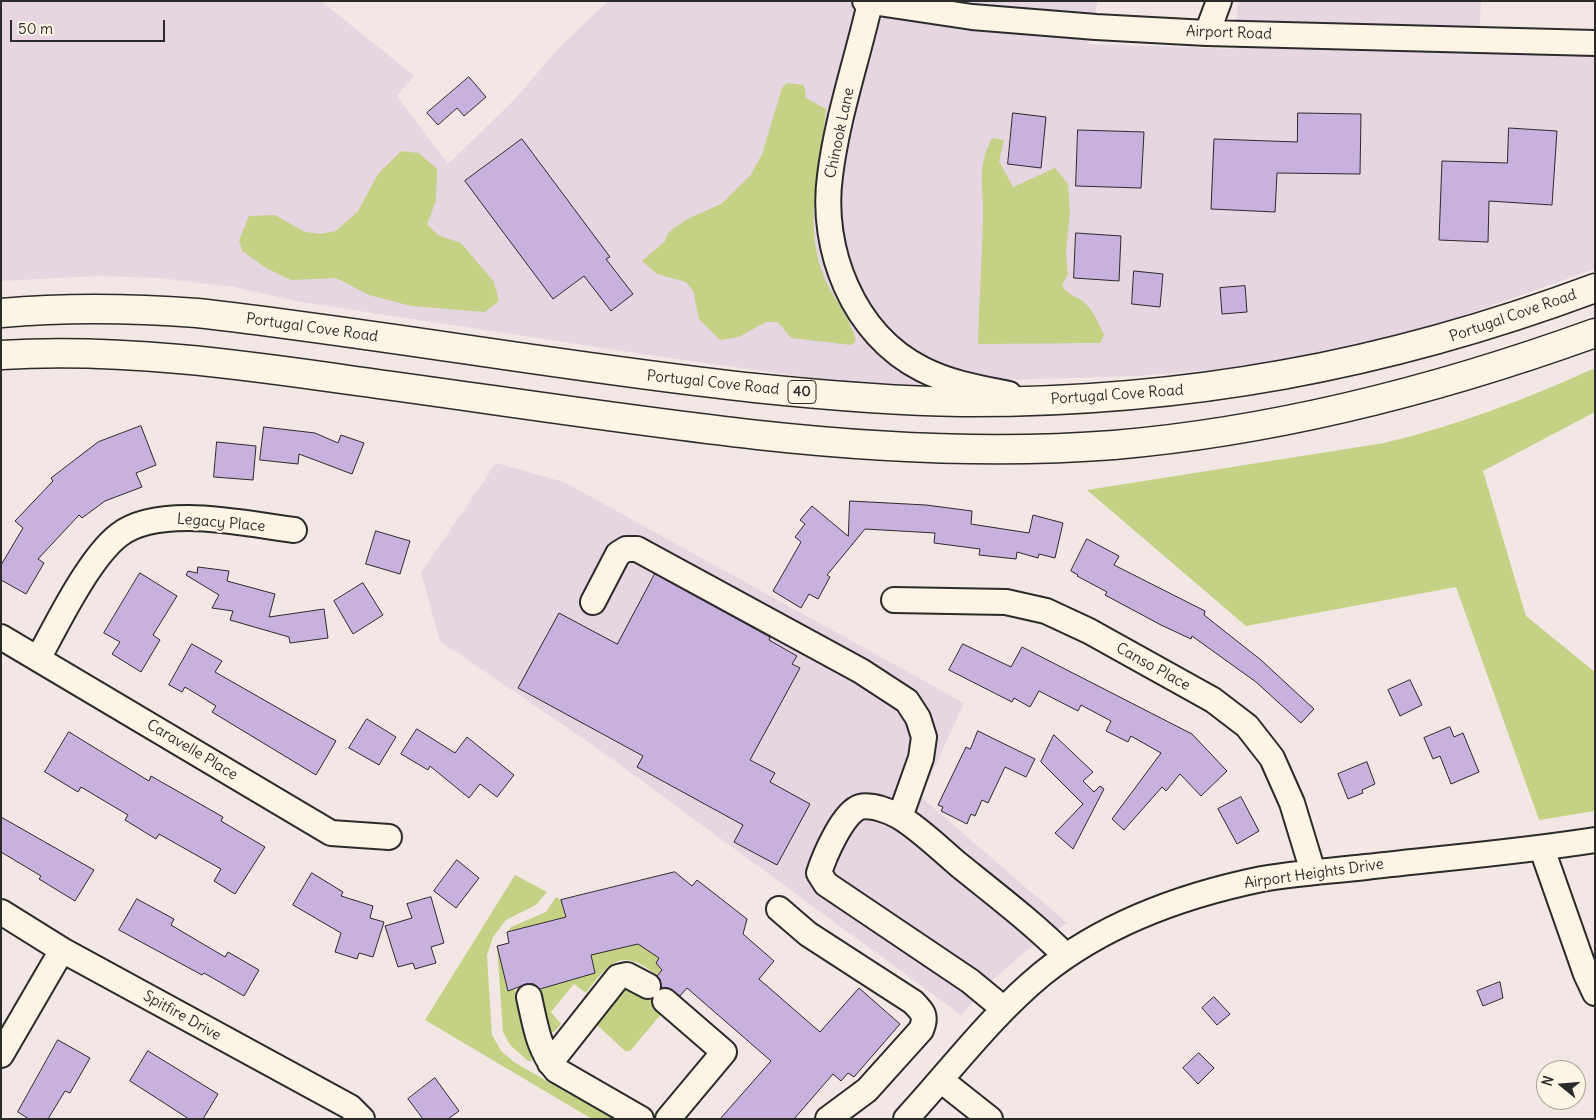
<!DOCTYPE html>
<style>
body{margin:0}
#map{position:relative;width:1596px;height:1120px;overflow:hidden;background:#f2e7e4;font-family:Delius,sans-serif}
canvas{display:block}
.frame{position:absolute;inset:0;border:2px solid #2b2b2b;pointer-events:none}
.north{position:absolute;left:1536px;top:1060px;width:50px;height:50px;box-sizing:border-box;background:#fcf5e5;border:1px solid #a8a49b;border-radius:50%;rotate:287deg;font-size:14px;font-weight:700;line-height:20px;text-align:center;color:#2b2b2b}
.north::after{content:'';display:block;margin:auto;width:18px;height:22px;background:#2b2b2b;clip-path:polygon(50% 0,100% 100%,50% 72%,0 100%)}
.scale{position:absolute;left:10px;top:20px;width:155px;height:22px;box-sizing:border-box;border:2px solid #2b2b2b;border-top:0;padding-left:6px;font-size:15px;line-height:18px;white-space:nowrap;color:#2b2b2b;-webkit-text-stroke:4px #fcf5e5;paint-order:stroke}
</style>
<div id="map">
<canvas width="1596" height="1120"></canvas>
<div class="frame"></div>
<div class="north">N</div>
<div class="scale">50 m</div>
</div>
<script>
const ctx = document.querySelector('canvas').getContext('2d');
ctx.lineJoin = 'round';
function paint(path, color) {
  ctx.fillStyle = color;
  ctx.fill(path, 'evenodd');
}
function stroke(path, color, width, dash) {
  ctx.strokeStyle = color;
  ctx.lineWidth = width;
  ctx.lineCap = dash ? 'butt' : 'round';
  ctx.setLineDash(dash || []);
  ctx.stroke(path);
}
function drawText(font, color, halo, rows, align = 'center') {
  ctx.font = font + ' Delius,sans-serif';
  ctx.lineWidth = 4.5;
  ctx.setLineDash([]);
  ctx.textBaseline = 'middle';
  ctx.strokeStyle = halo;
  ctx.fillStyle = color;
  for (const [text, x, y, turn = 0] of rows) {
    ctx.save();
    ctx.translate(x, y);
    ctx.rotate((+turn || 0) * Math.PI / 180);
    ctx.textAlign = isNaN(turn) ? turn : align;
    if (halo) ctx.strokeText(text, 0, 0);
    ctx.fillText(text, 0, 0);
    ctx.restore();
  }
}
const built = new Path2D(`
 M 1,1 L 321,1 L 414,76 L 397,96 L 448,164 L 514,100 L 558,49 L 608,1 L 1098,1 L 1088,44 L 1234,49 L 1238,1 L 1481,1 L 1478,53 L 1595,56 L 1595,269 L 1374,347 L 1299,362 L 1138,376 L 1001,380 L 908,388 L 848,383 L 649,355 L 301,302 L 234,287 L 159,278 L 97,276 L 1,281 Z
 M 496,463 L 564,482 L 964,703 L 921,797 L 1067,923 L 1023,953 L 994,979 L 961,1015 L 597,748 L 440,641 L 421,573 Z`);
const green = new Path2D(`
 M 787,83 L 804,85 L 806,98 L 826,109 C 822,163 803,217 822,272 C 831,296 849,315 856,340 L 851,345 L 791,338 L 778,322 L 766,322 L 739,337 L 720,340 L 699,319 L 693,291 L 686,282 L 657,274 L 642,261 L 665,241 L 669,232 L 687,219 L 721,204 L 750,176 L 762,154 L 782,88 Z
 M 992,138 L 1004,140 L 999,161 L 1013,187 L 1055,168 L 1068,184 L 1070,212 L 1066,252 L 1068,275 L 1062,285 C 1069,298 1078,295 1086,304 C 1094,312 1099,324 1104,335 L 1100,343 L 978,344 C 979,301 982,259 983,217 C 984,185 976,169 992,138 Z
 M 401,151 L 419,153 L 437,169 L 436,201 L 427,224 L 438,235 L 461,243 L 494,282 L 499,301 L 485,312 L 411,306 L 369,295 L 336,278 L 291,280 L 266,268 L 242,251 L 239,240 L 249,216 L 275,215 L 305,232 L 320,234 L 336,231 L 358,211 L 378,174 Z
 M 1595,368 L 1595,412 L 1483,471 L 1526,616 L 1595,672 L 1595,811 L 1539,820 L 1456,587 L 1246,626 L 1087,490 L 1384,443 C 1459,425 1524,400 1595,368 Z
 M 515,875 L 547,892 L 536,905 L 506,920 L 493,937 L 487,955 L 492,1035 L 501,1051 L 514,1062 L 569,1094 L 574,1088 L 623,1119 L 592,1119 L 425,1020 Z
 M 556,897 L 561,900 L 566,917 L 507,932 L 511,927 L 546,912 Z
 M 644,942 L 659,958 L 656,963 L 662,970 L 657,975 C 621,947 610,961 586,993 L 574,984 L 551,1012 L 561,1024 L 554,1032 L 548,1032 L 536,990 L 595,973 L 591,955 Z
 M 497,946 L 508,991 L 515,989 L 532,1061 L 528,1061 L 510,1045 L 503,1032 Z
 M 625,987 L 643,993 L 663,1012 L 630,1051 L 625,1051 L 596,1024 L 596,1020 Z`);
const building = new Path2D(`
 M 469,77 L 486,97 L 464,116 L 457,108 L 438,125 L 427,113 Z
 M 1013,113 L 1046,117 L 1041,168 L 1008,164 Z
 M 1298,113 L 1361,114 L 1360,174 L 1277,173 L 1275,212 L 1211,209 L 1214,139 L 1297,142 Z
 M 1509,128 L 1557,131 L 1552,205 L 1489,201 L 1488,242 L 1439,240 L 1442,161 L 1507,163 Z
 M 1078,130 L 1144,132 L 1141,188 L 1076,186 Z
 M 522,139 L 610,257 L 606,259 L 633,294 L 611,311 L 584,276 L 553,299 L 465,181 Z
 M 1076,233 L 1121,236 L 1119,281 L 1074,278 Z
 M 1134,271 L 1163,274 L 1160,307 L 1132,304 Z
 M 1245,286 L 1247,312 L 1222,314 L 1220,288 Z
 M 141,426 L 156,465 L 136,473 L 142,487 L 105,501 L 82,518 L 79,515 L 38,559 L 44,563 L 26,594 L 1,580 L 1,565 L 23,528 L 15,521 L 53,481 L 51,478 L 98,442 Z
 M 264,427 L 315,433 L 338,443 L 341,435 L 364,443 L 352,474 L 299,454 L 298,464 L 260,460 Z
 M 217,442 L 256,446 L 253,480 L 214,477 Z
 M 850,501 L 926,505 L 972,511 L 971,524 L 1029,533 L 1033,515 L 1063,523 L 1055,558 L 1039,554 L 1038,558 L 1017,552 L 1016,559 L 979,555 L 980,549 L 934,543 L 935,533 L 865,529 L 827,575 L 830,577 L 818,599 L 809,594 L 801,608 L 773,591 L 801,542 L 795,537 L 805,524 L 800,520 L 812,506 L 848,536 Z
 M 376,531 L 410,541 L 400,574 L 366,564 Z
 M 1087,539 L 1119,556 L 1114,565 L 1205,611 L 1204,615 L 1261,660 L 1314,709 L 1301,723 L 1256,682 L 1192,636 L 1191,639 L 1161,625 L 1105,595 L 1107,592 L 1077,576 L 1078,575 L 1071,571 Z
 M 198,567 L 229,571 L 227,581 L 275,594 L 269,617 L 324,609 L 328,638 L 290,643 L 289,637 L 230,620 L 233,611 L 212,608 L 219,595 L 186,575 L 188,571 L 197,573 Z
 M 140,573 L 177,596 L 153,635 L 160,640 L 141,672 L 112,654 L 120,642 L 104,633 Z
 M 655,574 L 770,637 L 769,640 L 797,656 L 792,664 L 800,668 L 750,760 L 775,773 L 770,782 L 810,804 L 777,865 L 734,842 L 743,825 L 637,767 L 643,756 L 518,688 L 559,613 L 617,644 Z
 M 363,583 L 383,615 L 353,634 L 334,601 Z
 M 192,644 L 222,661 L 215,672 L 336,741 L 316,775 L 212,712 L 216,706 L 185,687 L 182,692 L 169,685 Z
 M 963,644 L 1011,667 L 1022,647 L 1192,734 L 1227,771 L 1201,796 L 1180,774 L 1166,791 L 1162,787 L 1124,830 L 1112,819 L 1161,753 L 1131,736 L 1128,742 L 1106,731 L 1111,721 L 1081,705 L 1078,711 L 1039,691 L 1030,707 L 1014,698 L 1012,702 L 949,670 Z
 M 1410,680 L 1422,705 L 1400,716 L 1388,690 Z
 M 367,719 L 396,737 L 379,765 L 349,748 Z
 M 1450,727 L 1454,737 L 1463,733 L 1479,772 L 1451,784 L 1440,756 L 1433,759 L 1424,738 Z
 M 417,729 L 455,753 L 467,737 L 514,775 L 497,797 L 480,784 L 469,798 L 430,766 L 428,770 L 401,754 Z
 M 978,731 L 1035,759 L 1026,777 L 1005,767 L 988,803 L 982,800 L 975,816 L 971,814 L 967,824 L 941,811 L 943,807 L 938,805 L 966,747 L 970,749 Z
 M 69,732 L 149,781 L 151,776 L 223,817 L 221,821 L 265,847 L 235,894 L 214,881 L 221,869 L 159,834 L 156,839 L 125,820 L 128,815 L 81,787 L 78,792 L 45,772 Z
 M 1054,735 L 1093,772 L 1083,781 L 1094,792 L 1100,786 L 1104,789 L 1073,849 L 1055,833 L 1083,804 L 1041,762 Z
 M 1367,762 L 1375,784 L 1362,790 L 1363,793 L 1348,799 L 1338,774 Z
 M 1241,797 L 1259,831 L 1237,844 L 1218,809 Z
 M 1,817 L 94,870 L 75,901 L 39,879 L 41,876 L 1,852 Z
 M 457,860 L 479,878 L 456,908 L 434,891 Z
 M 675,872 L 692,886 L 697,880 L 747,919 L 743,934 L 774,961 L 759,979 L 820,1032 L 859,988 L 900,1024 L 854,1077 L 848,1073 L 841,1081 L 833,1074 L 794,1119 L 720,1119 L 771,1061 L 687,988 L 680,996 L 668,988 L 661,988 L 660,979 L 657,976 L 662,970 L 656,963 L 659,958 L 638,944 L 591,955 L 595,973 L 540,989 L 534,984 L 527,984 L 508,991 L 497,946 L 509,943 L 507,932 L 566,917 L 561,900 Z
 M 312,873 L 343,892 L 341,896 L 373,906 L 370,918 L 384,922 L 373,957 L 359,953 L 357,959 L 335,952 L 341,933 L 293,905 Z
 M 431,897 L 444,943 L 431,947 L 436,963 L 415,969 L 413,963 L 398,967 L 385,926 L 412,918 L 407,904 Z
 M 137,899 L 174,919 L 171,925 L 225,957 L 228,952 L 259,970 L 244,996 L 204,973 L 202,975 L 119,930 Z
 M 1500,982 L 1503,998 L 1483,1006 L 1477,991 Z
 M 1214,997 L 1230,1014 L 1217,1025 L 1202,1008 Z
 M 58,1040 L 90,1058 L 70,1093 L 65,1091 L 48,1119 L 29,1119 L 18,1112 Z
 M 148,1051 L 218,1094 L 203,1119 L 189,1119 L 130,1081 Z
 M 1199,1053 L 1214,1068 L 1198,1084 L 1183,1068 Z
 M 435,1078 L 459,1111 L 448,1119 L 423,1119 L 408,1099 Z`);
const minor = new Path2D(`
 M 865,1 L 972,17 L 1096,27 L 1207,33 L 1595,43
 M 870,3 C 857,60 837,118 830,176 C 820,249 853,334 922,369 C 949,383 979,388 1009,394
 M 1207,33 L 1219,1
 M 894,600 L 1006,602 L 1046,611 L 1089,631 L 1213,700 L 1247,726 L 1272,758 L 1292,803 L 1313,872
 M 593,602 L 618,554 L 626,549 L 637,549 L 861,671 L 907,701 L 918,718 L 924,737 L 921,758 L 900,817
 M 1,637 L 331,833 L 389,837
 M 38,659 C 57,624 89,558 119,535 C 160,504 246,524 294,530
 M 1542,849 L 1586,974 L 1595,993
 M 779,909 L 808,934 L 913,1002 C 923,1012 927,1016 921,1030 L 867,1090 L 828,1119
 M 1,912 L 62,950 L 350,1107 L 362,1119
 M 529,997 C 535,1023 538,1049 556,1070 L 641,1119
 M 665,1001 L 724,1052 L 668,1119
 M 1004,1009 L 970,981 L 826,884 L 819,873 C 824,857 843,812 860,807 C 871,804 890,811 900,817 C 921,830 940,849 959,865 C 995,894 1033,923 1066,956
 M 1,1055 L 62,950
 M 550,1063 L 618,977 L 627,975 L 648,986
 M 942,1081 L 990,1119
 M 906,1119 C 951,1070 991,1016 1042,974 C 1105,923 1184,895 1262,879 C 1296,873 1332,871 1366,867 C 1443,858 1519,852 1595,840`);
const major = new Path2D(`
 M 1,313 C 66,307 132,308 197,313 C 383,334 568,368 755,388 C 823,395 892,401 961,402 C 1184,403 1386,366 1595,288
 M 1,355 C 120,348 239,364 356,381 C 490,399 624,420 758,435 C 876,448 996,454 1114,445 C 1278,431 1440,389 1595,333`);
const shields = [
 [802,392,28]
];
const shieldNames = [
 ["40",802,392]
];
const streetNames = [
 ["Airport Road",1229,33,2],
 ["Chinook Lane",840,133,-78],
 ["Portugal Cove Road",1513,316,-19],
 ["Portugal Cove Road",312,328,8],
 ["Portugal Cove Road",713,383,6],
 ["Portugal Cove Road",1117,395,-4],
 ["Legacy Place",221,523,5],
 ["Canso Place",1153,667,29],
 ["Caravelle Place",192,750,31],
 ["Airport Heights Drive",1314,874,-8],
 ["Spitfire Drive",182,1016,29]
];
paint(built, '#e5d6e2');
paint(green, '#c5d286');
paint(building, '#c8b0df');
stroke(building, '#2b2b2b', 1);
stroke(minor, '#2b2b2b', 28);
stroke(major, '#2b2b2b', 31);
stroke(minor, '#fcf5e5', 24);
stroke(major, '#fcf5e5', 28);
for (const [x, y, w] of shields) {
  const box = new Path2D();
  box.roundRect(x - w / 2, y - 11.5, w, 23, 4);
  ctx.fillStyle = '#fcf5e5';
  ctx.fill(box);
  stroke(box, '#2b2b2b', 1);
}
drawText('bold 14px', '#2b2b2b', null, shieldNames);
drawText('15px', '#2b2b2b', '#fcf5e5', streetNames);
</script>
